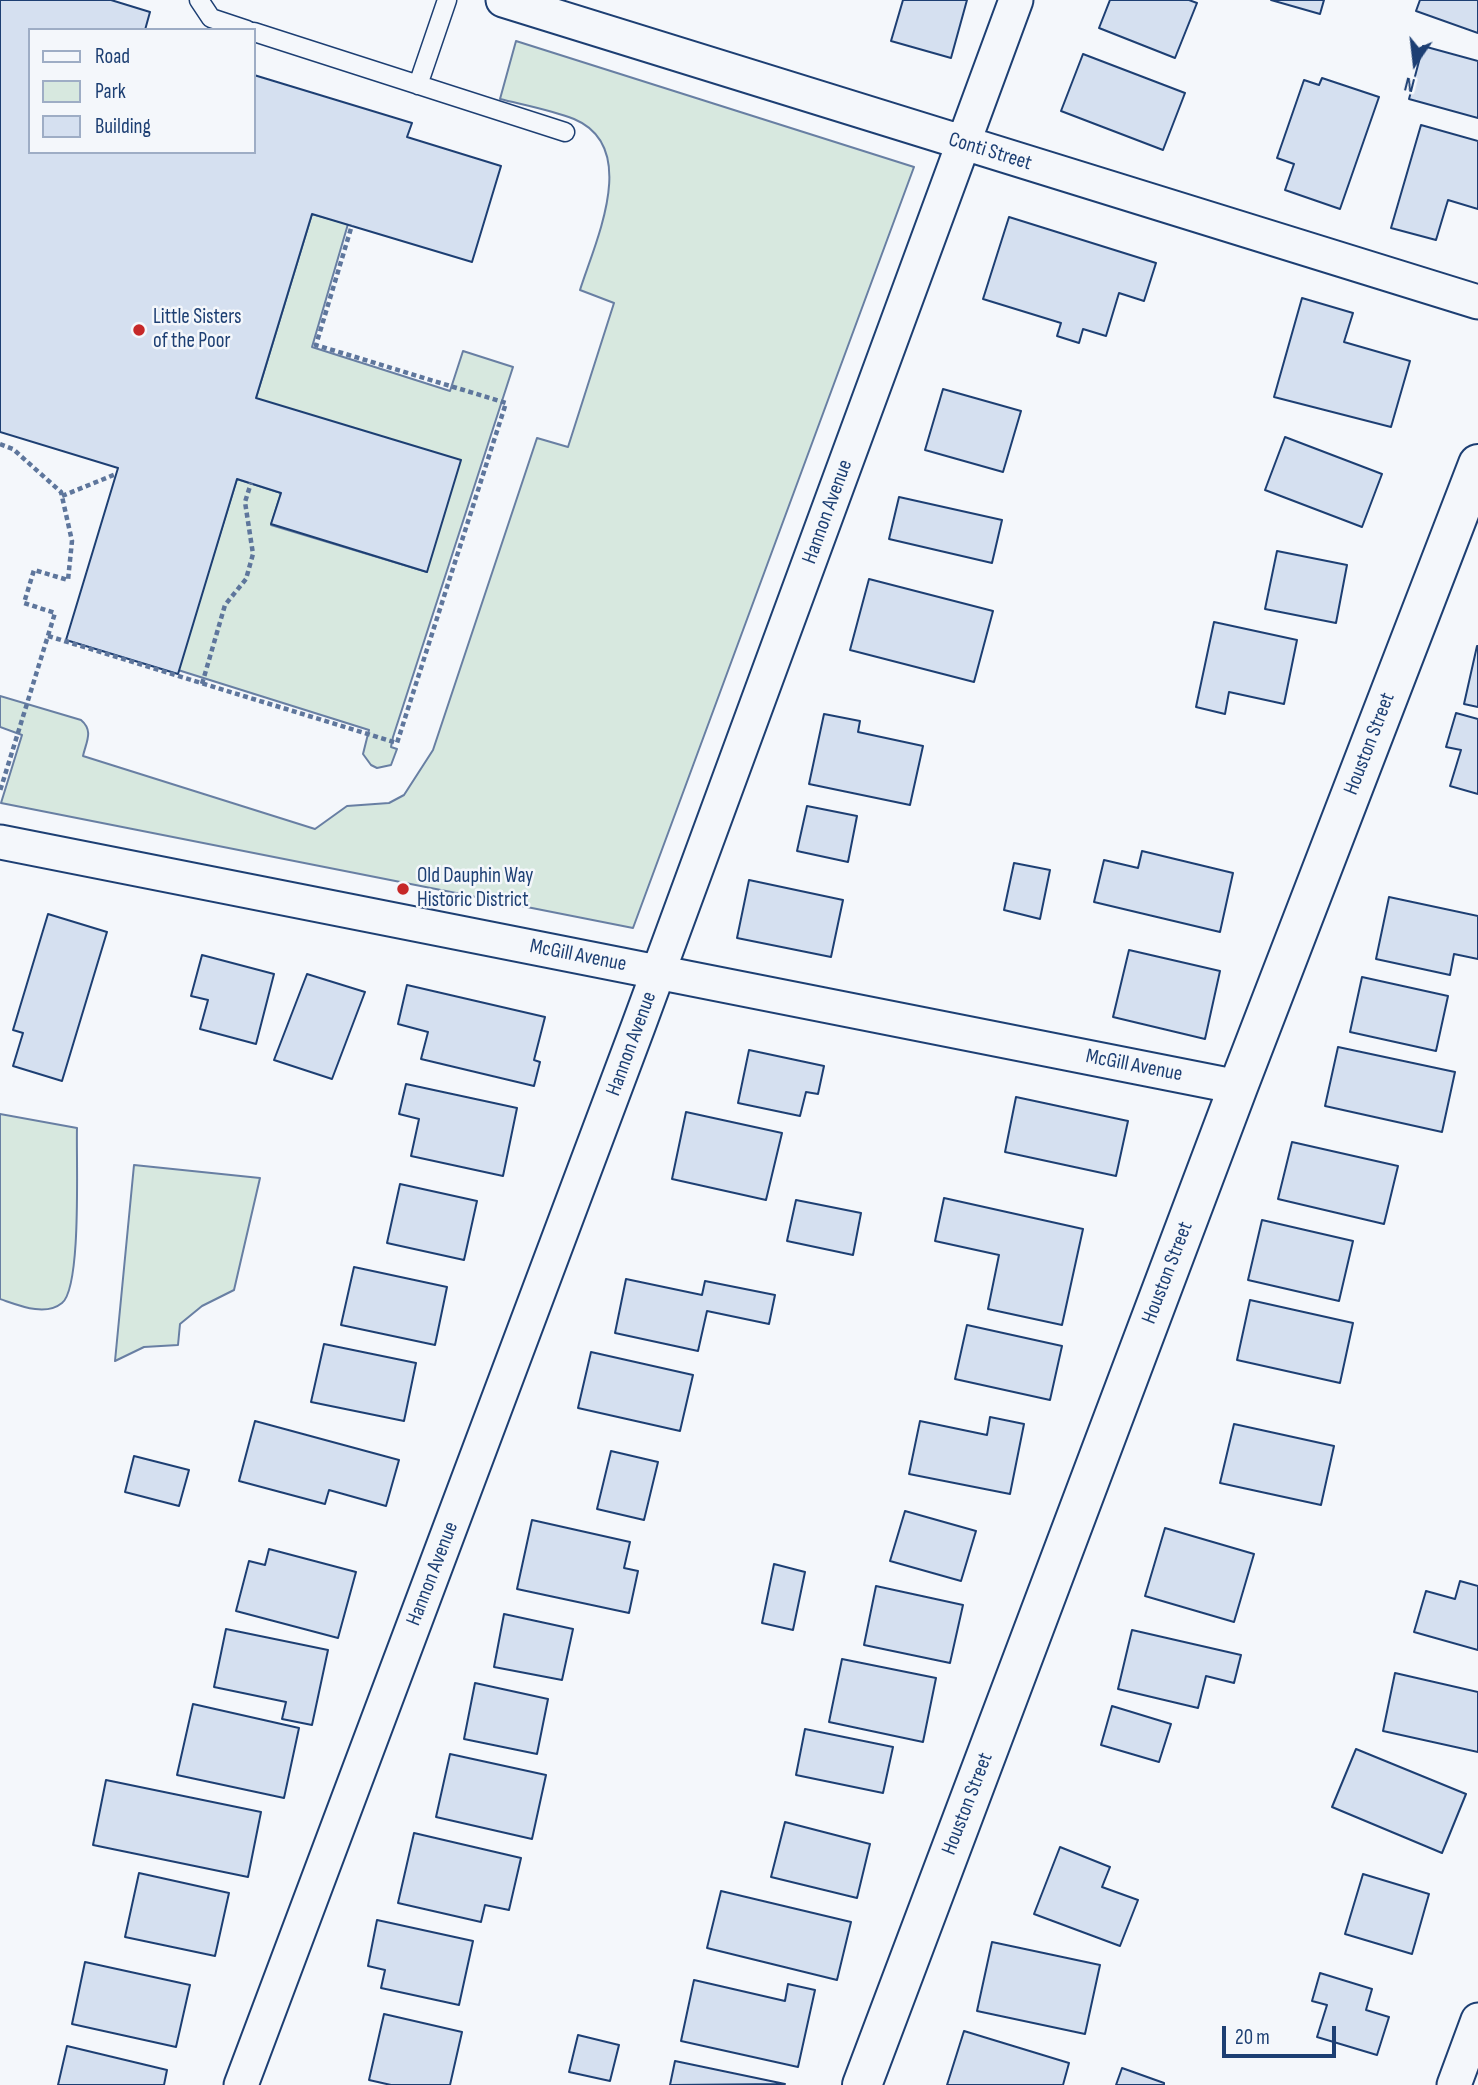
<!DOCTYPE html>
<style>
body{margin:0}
#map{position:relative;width:1478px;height:2085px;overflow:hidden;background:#f4f7fb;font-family:"Sofia Sans Condensed",sans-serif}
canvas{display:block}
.legend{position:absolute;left:28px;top:28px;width:228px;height:126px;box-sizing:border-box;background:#f4f7fb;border:2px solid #9eadc5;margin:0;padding:9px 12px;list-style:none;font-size:21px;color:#1d3f73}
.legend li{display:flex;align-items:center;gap:14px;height:35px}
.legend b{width:35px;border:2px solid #9eadc5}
.north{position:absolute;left:1380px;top:28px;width:70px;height:70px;-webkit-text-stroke:5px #f4f7fb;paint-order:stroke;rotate:194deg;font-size:19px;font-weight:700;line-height:28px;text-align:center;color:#1d3f73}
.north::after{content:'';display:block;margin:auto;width:24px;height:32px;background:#1d3f73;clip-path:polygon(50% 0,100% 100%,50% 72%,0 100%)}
.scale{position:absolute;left:1222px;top:2026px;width:114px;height:32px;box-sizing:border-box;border:4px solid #1d3f73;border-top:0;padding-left:9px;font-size:21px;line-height:24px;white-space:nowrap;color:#1d3f73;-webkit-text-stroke:5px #f4f7fb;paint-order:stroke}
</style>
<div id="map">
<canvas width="1478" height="2085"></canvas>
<ul class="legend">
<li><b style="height:9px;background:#f4f7fb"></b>Road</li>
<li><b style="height:19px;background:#d7e8df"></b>Park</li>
<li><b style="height:19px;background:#d5e0f0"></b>Building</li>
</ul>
<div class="north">N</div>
<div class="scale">20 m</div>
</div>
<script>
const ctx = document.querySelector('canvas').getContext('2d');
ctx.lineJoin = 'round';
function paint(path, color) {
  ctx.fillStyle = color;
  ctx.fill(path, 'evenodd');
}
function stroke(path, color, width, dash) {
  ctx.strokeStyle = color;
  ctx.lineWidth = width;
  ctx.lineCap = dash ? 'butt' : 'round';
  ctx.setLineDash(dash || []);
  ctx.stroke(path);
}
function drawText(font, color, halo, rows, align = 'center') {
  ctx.font = font + ' "Sofia Sans Condensed",sans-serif';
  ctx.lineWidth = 5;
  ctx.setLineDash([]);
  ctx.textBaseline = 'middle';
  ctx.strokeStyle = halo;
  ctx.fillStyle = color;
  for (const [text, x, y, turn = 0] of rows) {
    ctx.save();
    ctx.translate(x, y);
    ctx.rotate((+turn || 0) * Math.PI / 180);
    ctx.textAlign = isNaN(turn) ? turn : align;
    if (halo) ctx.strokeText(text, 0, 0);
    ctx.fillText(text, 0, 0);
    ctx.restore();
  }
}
const green = new Path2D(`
 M 516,41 L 914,167 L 633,928 L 1,803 L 22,735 L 0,727 L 0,696 L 81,720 C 94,731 86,742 83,756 L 315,829 L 347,806 L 389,803 L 404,795 L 433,750 L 537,438 L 568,447 L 614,303 L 580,290 C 595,242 641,147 574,119 C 551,110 524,105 500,99 Z
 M 312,214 L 348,224 L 312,347 L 450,391 L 463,351 L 513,367 L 393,737 L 391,747 L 397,749 L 391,765 L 377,768 L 371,765 L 363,754 L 369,730 L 178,670 L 237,479 L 281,493 L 271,525 L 427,572 L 256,398 Z
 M 0,1114 L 77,1128 C 76,1158 82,1287 62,1303 C 45,1317 18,1305 0,1299 Z
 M 134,1165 L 260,1178 L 234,1290 L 202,1306 L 180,1324 L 178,1345 L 144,1347 L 115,1361 Z`);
const building = new Path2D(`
 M 0,0 L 111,0 L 150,12 L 145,30 L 30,30 L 30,152 L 254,152 L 254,75 L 412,123 L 407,137 L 501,166 L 472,262 L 312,214 L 256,398 L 461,460 L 427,572 L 271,524 L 281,493 L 237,479 L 178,674 L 66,640 L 118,468 L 0,432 Z
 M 903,0 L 967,0 L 951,58 L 891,41 Z
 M 1110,0 L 1189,0 L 1197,3 L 1175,58 L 1099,28 Z
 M 1271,0 L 1324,0 L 1320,14 Z
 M 1420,0 L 1478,0 L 1478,33 L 1416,11 Z
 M 1423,46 L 1478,61 L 1478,118 L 1409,99 Z
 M 1083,54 L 1185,93 L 1163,150 L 1061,111 Z
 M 1322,78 L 1379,97 L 1340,209 L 1285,190 L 1294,164 L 1277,158 L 1304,80 L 1319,85 Z
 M 1421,125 L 1478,141 L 1478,209 L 1448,200 L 1436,240 L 1391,228 Z
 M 1009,217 L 1156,263 L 1144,301 L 1119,293 L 1106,336 L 1083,329 L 1079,343 L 1057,336 L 1061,323 L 983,299 Z
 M 1302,298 L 1353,313 L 1344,342 L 1410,361 L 1391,427 L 1274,397 Z
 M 943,389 L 1021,411 L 1003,472 L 925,450 Z
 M 1285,437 L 1382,474 L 1362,527 L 1265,490 Z
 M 899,497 L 1002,520 L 992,563 L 889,539 Z
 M 1277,551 L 1347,565 L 1336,623 L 1265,609 Z
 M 869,579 L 993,611 L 974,682 L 850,650 Z
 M 1214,622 L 1297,640 L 1284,704 L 1229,692 L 1225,714 L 1196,707 Z
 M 1477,646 L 1478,646 L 1478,707 L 1464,704 Z
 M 1456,713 L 1478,719 L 1478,794 L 1450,786 L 1461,750 L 1446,747 Z
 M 824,714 L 860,721 L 858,732 L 923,746 L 910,805 L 809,784 Z
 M 807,806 L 857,816 L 848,862 L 797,851 Z
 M 1142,851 L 1233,873 L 1220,932 L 1094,902 L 1104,860 L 1138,868 Z
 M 1014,863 L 1050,870 L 1040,919 L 1004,910 Z
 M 749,880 L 843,900 L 831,957 L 737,938 Z
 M 1389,897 L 1478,916 L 1478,959 L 1454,954 L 1450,975 L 1376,959 Z
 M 48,914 L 107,932 L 62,1081 L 13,1066 L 23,1033 L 13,1030 Z
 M 1129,950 L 1220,971 L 1205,1039 L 1113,1017 Z
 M 202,955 L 274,974 L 256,1044 L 200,1029 L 208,1000 L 191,996 Z
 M 307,974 L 365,992 L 332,1079 L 274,1060 Z
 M 1362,977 L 1448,996 L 1436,1051 L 1350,1032 Z
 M 407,985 L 545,1017 L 534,1060 L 540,1062 L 534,1086 L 421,1059 L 428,1032 L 398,1024 Z
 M 1338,1047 L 1455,1072 L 1442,1132 L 1325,1106 Z
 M 749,1050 L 824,1066 L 818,1094 L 806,1092 L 800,1116 L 738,1103 Z
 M 406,1084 L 517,1108 L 503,1176 L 411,1156 L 419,1119 L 399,1114 Z
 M 1016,1097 L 1128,1121 L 1116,1176 L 1005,1152 Z
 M 686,1112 L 782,1133 L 766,1200 L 672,1179 Z
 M 1292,1142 L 1398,1166 L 1384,1224 L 1278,1199 Z
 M 400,1184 L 477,1201 L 464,1260 L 387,1243 Z
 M 944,1198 L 1083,1229 L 1062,1325 L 988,1309 L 999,1255 L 935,1241 Z
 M 796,1200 L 861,1213 L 853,1255 L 787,1241 Z
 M 1262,1220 L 1353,1241 L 1339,1301 L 1248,1280 Z
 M 354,1267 L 447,1287 L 435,1345 L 341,1325 Z
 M 626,1279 L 702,1295 L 705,1281 L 775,1295 L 769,1324 L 707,1311 L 698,1351 L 615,1333 Z
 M 1250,1300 L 1353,1323 L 1340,1383 L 1237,1360 Z
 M 967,1325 L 1062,1346 L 1050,1400 L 955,1379 Z
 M 324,1344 L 416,1363 L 404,1421 L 311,1402 Z
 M 591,1352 L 693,1375 L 680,1431 L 578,1408 Z
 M 990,1417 L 1024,1424 L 1010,1494 L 909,1474 L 920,1421 L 987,1435 Z
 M 255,1421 L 399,1460 L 386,1506 L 329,1490 L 325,1504 L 239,1481 Z
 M 1234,1424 L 1334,1446 L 1321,1505 L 1220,1483 Z
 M 611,1451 L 658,1462 L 644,1520 L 597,1509 Z
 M 134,1456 L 189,1470 L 179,1506 L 125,1492 Z
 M 905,1511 L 976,1531 L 961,1581 L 890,1561 Z
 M 532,1520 L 630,1542 L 624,1568 L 638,1571 L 629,1613 L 517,1589 Z
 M 1165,1528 L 1254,1554 L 1234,1622 L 1145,1596 Z
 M 269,1549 L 356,1572 L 338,1638 L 236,1611 L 249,1561 L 265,1565 Z
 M 774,1564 L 805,1572 L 793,1630 L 762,1623 Z
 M 1460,1581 L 1478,1586 L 1478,1650 L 1414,1632 L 1426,1591 L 1455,1599 Z
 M 876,1586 L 963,1605 L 950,1663 L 864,1645 Z
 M 504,1614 L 573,1629 L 562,1680 L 494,1667 Z
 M 226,1629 L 328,1650 L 312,1725 L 282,1719 L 286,1702 L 214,1687 Z
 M 1132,1630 L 1241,1655 L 1234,1683 L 1206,1676 L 1198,1708 L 1118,1689 Z
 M 842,1659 L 936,1678 L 923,1742 L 829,1722 Z
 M 1395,1673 L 1478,1692 L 1478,1752 L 1383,1731 Z
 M 475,1683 L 548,1699 L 537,1754 L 464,1739 Z
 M 193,1704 L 299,1728 L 284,1798 L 177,1775 Z
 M 1112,1706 L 1171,1724 L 1159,1762 L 1101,1745 Z
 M 805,1729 L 893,1747 L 883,1793 L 796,1775 Z
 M 1356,1749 L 1466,1794 L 1442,1853 L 1332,1807 Z
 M 450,1754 L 546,1775 L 532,1839 L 436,1817 Z
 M 106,1780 L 261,1812 L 248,1877 L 93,1845 Z
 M 785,1822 L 870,1844 L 857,1898 L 771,1877 Z
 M 414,1833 L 521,1858 L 509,1910 L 485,1905 L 481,1922 L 398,1903 Z
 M 1060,1847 L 1110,1867 L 1102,1887 L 1138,1900 L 1120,1946 L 1034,1914 Z
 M 139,1873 L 229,1893 L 215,1956 L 125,1937 Z
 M 1363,1874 L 1429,1894 L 1412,1954 L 1345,1934 Z
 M 721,1891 L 851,1922 L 837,1980 L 707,1948 Z
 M 377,1920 L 473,1941 L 459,2005 L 381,1988 L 385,1970 L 368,1966 Z
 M 992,1942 L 1100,1965 L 1085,2034 L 977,2011 Z
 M 85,1962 L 190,1985 L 176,2047 L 72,2024 Z
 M 1320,1973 L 1372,1989 L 1366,2010 L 1389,2017 L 1377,2055 L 1317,2037 L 1327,2005 L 1312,2001 Z
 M 694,1980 L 785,2001 L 788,1984 L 815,1990 L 798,2067 L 681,2041 Z
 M 384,2014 L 462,2032 L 450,2085 L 391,2085 L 369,2080 Z
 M 964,2031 L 1069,2063 L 1063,2085 L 947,2085 Z
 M 578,2035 L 619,2045 L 610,2081 L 569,2072 Z
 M 67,2046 L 167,2070 L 164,2085 L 58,2085 Z
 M 675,2061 L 785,2084 L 670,2085 Z
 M 1122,2068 L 1164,2083 L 1164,2085 L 1116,2085 Z`);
const path = new Path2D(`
 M 0,444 L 13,449 L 61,492 L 72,541 L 68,580 L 34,570 L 24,603 L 55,613 L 0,791
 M 62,496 L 116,474
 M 48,636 L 397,743 L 506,403 L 316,345 L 352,225
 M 202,684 L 225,605 L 246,579 L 253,554 L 245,502 L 251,483`);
const service = new Path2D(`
 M 199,0 L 211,18 L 247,30
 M 254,32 L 565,132
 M 418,85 L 447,0`);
const minor = new Path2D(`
 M 503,0 L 1478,302
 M 0,842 L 1238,1087
 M 241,2085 L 638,1027 L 1016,0
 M 1454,2085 L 1478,2020`);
const tertiary = new Path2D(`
 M 862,2085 L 1238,1087 L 1478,464`);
const markers = [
 [139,330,7,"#c62828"],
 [403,889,7,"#c62828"]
];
const streetNames = [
 ["Conti Street",990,152,17],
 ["Hannon Avenue",828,512,-70],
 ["Houston Street",1370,744,-69],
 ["McGill Avenue",578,956,11],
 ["Hannon Avenue",632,1044,-70],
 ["McGill Avenue",1134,1066,11],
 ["Houston Street",1168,1273,-69],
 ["Hannon Avenue",433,1574,-69],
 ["Houston Street",968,1804,-69]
];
const poiNames = [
 ["Little Sisters",153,318],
 ["of the Poor",153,342],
 ["Old Dauphin Way",417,877],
 ["Historic District",417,901]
];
paint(green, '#d7e8df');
stroke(green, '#687fa3', 2);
paint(building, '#d5e0f0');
stroke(building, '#1d3f73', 2);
stroke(service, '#1d3f73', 21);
stroke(minor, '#1d3f73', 37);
stroke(tertiary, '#1d3f73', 42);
stroke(path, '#5e769c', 4.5, [5, 3.5]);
stroke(service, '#f4f7fb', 18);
stroke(minor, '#f4f7fb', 33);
stroke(tertiary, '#f4f7fb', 38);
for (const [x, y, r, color] of markers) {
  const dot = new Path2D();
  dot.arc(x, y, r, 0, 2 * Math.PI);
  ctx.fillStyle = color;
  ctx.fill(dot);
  stroke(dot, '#f4f7fb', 2.5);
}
drawText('21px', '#1d3f73', '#f4f7fb', streetNames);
drawText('21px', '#1d3f73', '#f4f7fb', poiNames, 'left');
</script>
